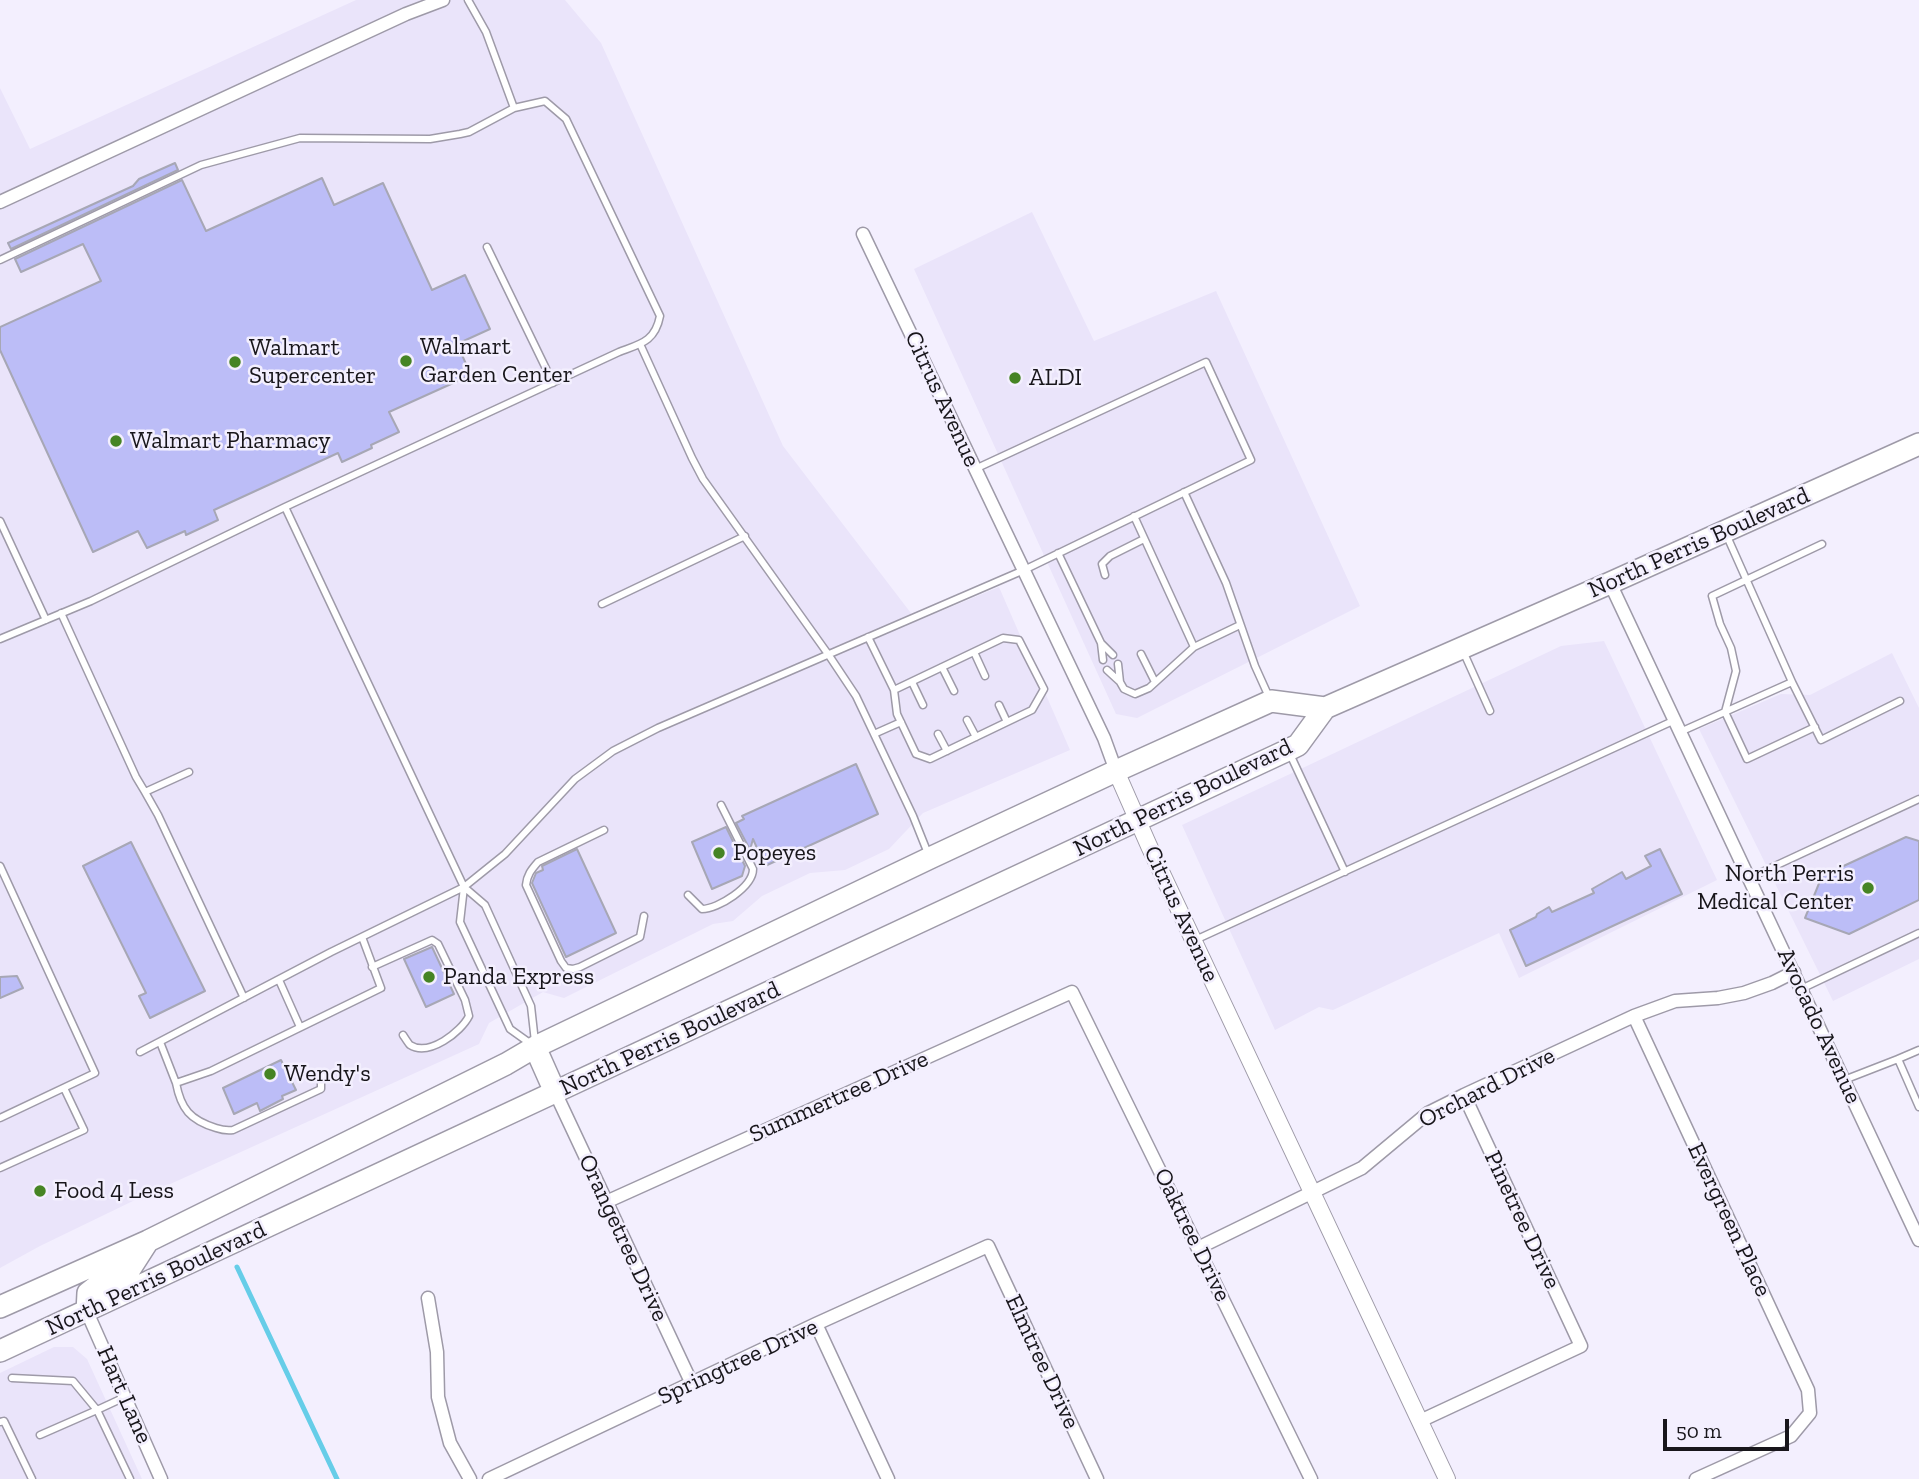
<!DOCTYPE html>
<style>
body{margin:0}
#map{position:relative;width:1919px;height:1479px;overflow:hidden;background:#f3effe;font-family:"Zilla Slab",serif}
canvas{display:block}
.scale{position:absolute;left:1663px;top:1419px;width:126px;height:32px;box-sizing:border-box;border:4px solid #18161b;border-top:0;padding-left:9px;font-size:21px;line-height:24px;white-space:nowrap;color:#18161b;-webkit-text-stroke:5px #f3effe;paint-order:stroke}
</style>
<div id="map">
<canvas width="1919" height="1479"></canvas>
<div class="scale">50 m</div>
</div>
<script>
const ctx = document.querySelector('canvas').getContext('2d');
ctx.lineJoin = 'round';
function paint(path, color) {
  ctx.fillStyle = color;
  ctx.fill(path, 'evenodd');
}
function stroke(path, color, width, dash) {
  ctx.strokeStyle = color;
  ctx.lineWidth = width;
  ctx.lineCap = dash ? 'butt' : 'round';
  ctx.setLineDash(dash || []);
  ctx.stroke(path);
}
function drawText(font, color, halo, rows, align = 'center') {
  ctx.font = font + ' "Zilla Slab",serif';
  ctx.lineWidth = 5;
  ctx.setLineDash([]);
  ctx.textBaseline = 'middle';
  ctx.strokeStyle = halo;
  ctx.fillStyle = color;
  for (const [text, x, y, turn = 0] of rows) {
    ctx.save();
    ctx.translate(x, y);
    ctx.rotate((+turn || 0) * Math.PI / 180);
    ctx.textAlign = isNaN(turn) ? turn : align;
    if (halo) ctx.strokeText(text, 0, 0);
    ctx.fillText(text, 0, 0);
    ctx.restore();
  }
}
const built = new Path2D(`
 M 356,0 L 565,0 L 601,43 L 783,446 L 917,621 L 999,587 L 1070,750 L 923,813 L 889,849 L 845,870 L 810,873 L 762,896 L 733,921 L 713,924 L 564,998 L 543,992 L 489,1023 L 479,1044 L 135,1200 L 40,1246 L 0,1268 L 0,88 L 30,149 Z
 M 1032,212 L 1094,341 L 1216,291 L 1360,606 L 1137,718 L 1116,714 L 914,269 Z
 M 1604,641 L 1717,880 L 1519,978 L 1499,933 L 1333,1010 L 1319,1007 L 1275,1030 L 1182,825 L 1561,646 Z
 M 1892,653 L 1919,708 L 1919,959 L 1833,1001 L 1699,729 L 1781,694 L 1810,695 Z
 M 54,1347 L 73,1347 L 87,1359 L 142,1479 L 0,1479 L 0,1373 Z`);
const stream = new Path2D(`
 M 237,1267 L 337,1479`);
const building = new Path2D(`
 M 175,163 L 178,170 L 11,249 L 8,243 L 133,186 L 139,179 Z
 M 322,178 L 334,205 L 383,183 L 432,290 L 465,275 L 490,329 L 457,344 L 471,375 L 389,412 L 399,432 L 371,445 L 372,448 L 342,462 L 338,453 L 214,510 L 218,520 L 186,535 L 185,531 L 147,548 L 138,531 L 93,552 L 0,350 L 0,327 L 101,281 L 83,244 L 21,272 L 15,259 L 182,180 L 206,231 Z
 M 856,764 L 878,814 L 765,866 L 753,839 L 750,850 L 736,823 L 744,819 L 742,816 Z
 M 726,827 L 745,866 L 742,876 L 712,889 L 692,842 Z
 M 1906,837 L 1919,841 L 1919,900 L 1849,934 L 1805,918 L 1822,876 Z
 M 131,842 L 205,991 L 150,1018 L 139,996 L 146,993 L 83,866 Z
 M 577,849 L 616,933 L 566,957 L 532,883 L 536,873 L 543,870 L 542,866 Z
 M 1660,849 L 1682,894 L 1526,966 L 1510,930 L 1536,917 L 1537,914 L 1549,907 L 1552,912 L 1594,893 L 1592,889 L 1622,872 L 1626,879 L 1651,866 L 1645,856 Z
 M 432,947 L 454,994 L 426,1007 L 404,959 Z
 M 17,976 L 23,988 L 0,998 L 0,977 Z
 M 281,1060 L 296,1090 L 282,1096 L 283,1099 L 260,1111 L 257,1103 L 234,1114 L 223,1088 Z`);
const service = new Path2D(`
 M 487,247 L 553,383
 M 0,260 L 201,165 L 300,138 L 430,139 L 460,134 L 469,132 L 514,108 L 486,32 L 468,0
 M 640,344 L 692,458 L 703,479 L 828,654 L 856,696 L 913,816 L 929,856
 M 1184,492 L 1226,583 L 1255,666 L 1269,697
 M 285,507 L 464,887 L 485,905 L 531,1006 L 535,1042
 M 1134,516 L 1194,647
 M 0,521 L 46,620
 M 1058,553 L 1101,643 L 1113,655
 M 1105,575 L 1102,564 L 1110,556 L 1144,539
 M 602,604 L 745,536
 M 61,613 L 136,777 L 145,792 L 189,772
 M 868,637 L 894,690 L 897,714 L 916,754 L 930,759 L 1032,710 L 1044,689 L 1019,640 L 1003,638 L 894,690
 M 0,639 L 91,601 L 285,507 L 619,352 C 640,344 655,342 660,316 L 566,119 L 545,101 L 514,108
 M 1101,643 L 1103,660
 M 1463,651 L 1490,711
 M 974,652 L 985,676
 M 1141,654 L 1155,682
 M 1118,664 L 1120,682 L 1124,689 L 1135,694 L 1149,688 L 1194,647 L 1240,625
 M 942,667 L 954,691
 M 1107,670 L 1119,681
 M 912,682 L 923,705
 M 1792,682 L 1821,740 L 1900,701
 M 999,705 L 1007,722
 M 967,720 L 976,737
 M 1815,727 L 1747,759 L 1725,712 L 1736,671 L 1731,648 L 1720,624 L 1712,596 L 1822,544
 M 1680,732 L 1792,682 L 1726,534
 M 874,734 L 901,722
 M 938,734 L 947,751
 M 1289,752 L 1345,872
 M 145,792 L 158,815 L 244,998
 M 604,830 L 538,862 C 531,870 527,875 526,885 L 561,961 L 566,968 L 573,969 L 580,967 L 640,937 L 644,916
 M 0,866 L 95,1073 L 0,1118
 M 1749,878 L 1919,799
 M 464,887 L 460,922 L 510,1029 L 531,1044
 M 688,895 L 702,909 C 718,909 753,887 753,869 L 721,805
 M 1193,941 L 1675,720
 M 372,967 L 432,940 L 438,944 L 465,1000 L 469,1016 C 461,1032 429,1057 410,1045 C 408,1043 405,1038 403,1035
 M 279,980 L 300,1027
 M 1801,989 L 1919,933
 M 160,1042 L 176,1083 L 211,1071 L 381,988 L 362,937
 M 140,1052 L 331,952 L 464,887 L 505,854 L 575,779 L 613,751 L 658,728 L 1024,570 L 1251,460 L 1206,362 L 975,469
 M 1898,1059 L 1919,1050
 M 1844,1080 L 1898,1059 L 1919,1107
 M 176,1083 C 181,1109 190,1120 216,1128 C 222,1130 226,1131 233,1130 L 321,1089 L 321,1074
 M 0,1168 L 84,1130 L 64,1088
 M 12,1378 L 73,1381 L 97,1410 L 40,1435
 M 125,1397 L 97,1410 L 130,1479
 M 0,1422 L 4,1421 L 32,1479`);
const minor = new Path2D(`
 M 0,202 L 406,14 L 443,0
 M 863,234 L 1104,738 L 1116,771
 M 1610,583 L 1919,1240
 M 1634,1016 L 1808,1390 L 1810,1413 L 1791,1436 L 1696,1479
 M 555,1092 L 692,1384
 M 606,1202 L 1072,992 L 1311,1479
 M 1198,1248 L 1362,1168 L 1428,1113 L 1464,1095 L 1634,1016 L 1675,1001 L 1718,998 L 1744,993 L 1772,983 L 1794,972
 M 428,1298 L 437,1352 L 438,1397 L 450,1443 L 470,1479
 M 87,1312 L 161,1479
 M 816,1324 L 888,1479
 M 1420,1421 L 1581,1346 L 1464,1095
 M 489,1479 L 816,1324 L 988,1246 L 1097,1479`);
const tertiary = new Path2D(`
 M 1116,771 L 1149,846 L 1447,1479`);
const primary = new Path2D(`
 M 535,1047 L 555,1092
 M 0,1307 L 148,1241 L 506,1064 L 535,1047 L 930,858 L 1116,771 L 1271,701 L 1325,708 L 1610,583 L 1919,444
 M 87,1312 L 88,1293 L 102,1282 L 130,1269 L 148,1241
 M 0,1351 L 1288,750 L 1298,745 L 1325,708`);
const markers = [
 [406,361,7,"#468424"],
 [235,362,7,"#468424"],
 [1015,378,7,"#468424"],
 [116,441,7,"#468424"],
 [719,853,7,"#468424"],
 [1868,888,7,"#468424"],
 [429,977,7,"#468424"],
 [270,1074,7,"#468424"],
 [40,1191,7,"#468424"]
];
const poiNames = [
 ["Walmart",420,347],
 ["Garden Center",420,375],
 ["Walmart",249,348],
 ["Supercenter",249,376],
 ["ALDI",1029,378],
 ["Walmart Pharmacy",130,441],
 ["Popeyes",733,853],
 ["North Perris",1854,874,"right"],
 ["Medical Center",1854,902,"right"],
 ["Panda Express",443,977],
 ["Wendy's",284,1074],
 ["Food 4 Less",54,1191]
];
const streetNames = [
 ["Citrus Avenue",942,399,65],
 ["North Perris Boulevard",1699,543,-24],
 ["North Perris Boulevard",1183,798,-26],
 ["Citrus Avenue",1181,914,65],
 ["Avocado Avenue",1819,1026,65],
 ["North Perris Boulevard",670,1039,-25],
 ["Orchard Drive",1487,1088,-27],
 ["Summertree Drive",839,1097,-24],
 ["Pinetree Drive",1522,1220,65],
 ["Evergreen Place",1729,1220,65],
 ["Oaktree Drive",1192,1235,64],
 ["Orangetree Drive",623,1238,65],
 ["North Perris Boulevard",156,1279,-25],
 ["Springtree Drive",738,1362,-25],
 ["Elmtree Drive",1042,1362,65],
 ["Hart Lane",124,1395,66]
];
paint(built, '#eae4fa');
stroke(stream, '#66cde8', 5);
paint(building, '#bcbdf7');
stroke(building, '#a7a7b5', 2);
stroke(service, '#9e9aa8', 9);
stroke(minor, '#9e9aa8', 15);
stroke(tertiary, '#9e9aa8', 18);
stroke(primary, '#9e9aa8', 24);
stroke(service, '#fff', 6);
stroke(minor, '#fff', 12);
stroke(tertiary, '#fff', 16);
stroke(primary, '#fff', 21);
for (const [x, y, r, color] of markers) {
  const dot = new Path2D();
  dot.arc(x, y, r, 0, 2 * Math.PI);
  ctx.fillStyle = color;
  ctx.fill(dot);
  stroke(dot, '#f3effe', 2.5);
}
drawText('24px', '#18161b', '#f3effe', poiNames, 'left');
drawText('24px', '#18161b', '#f3effe', streetNames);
</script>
